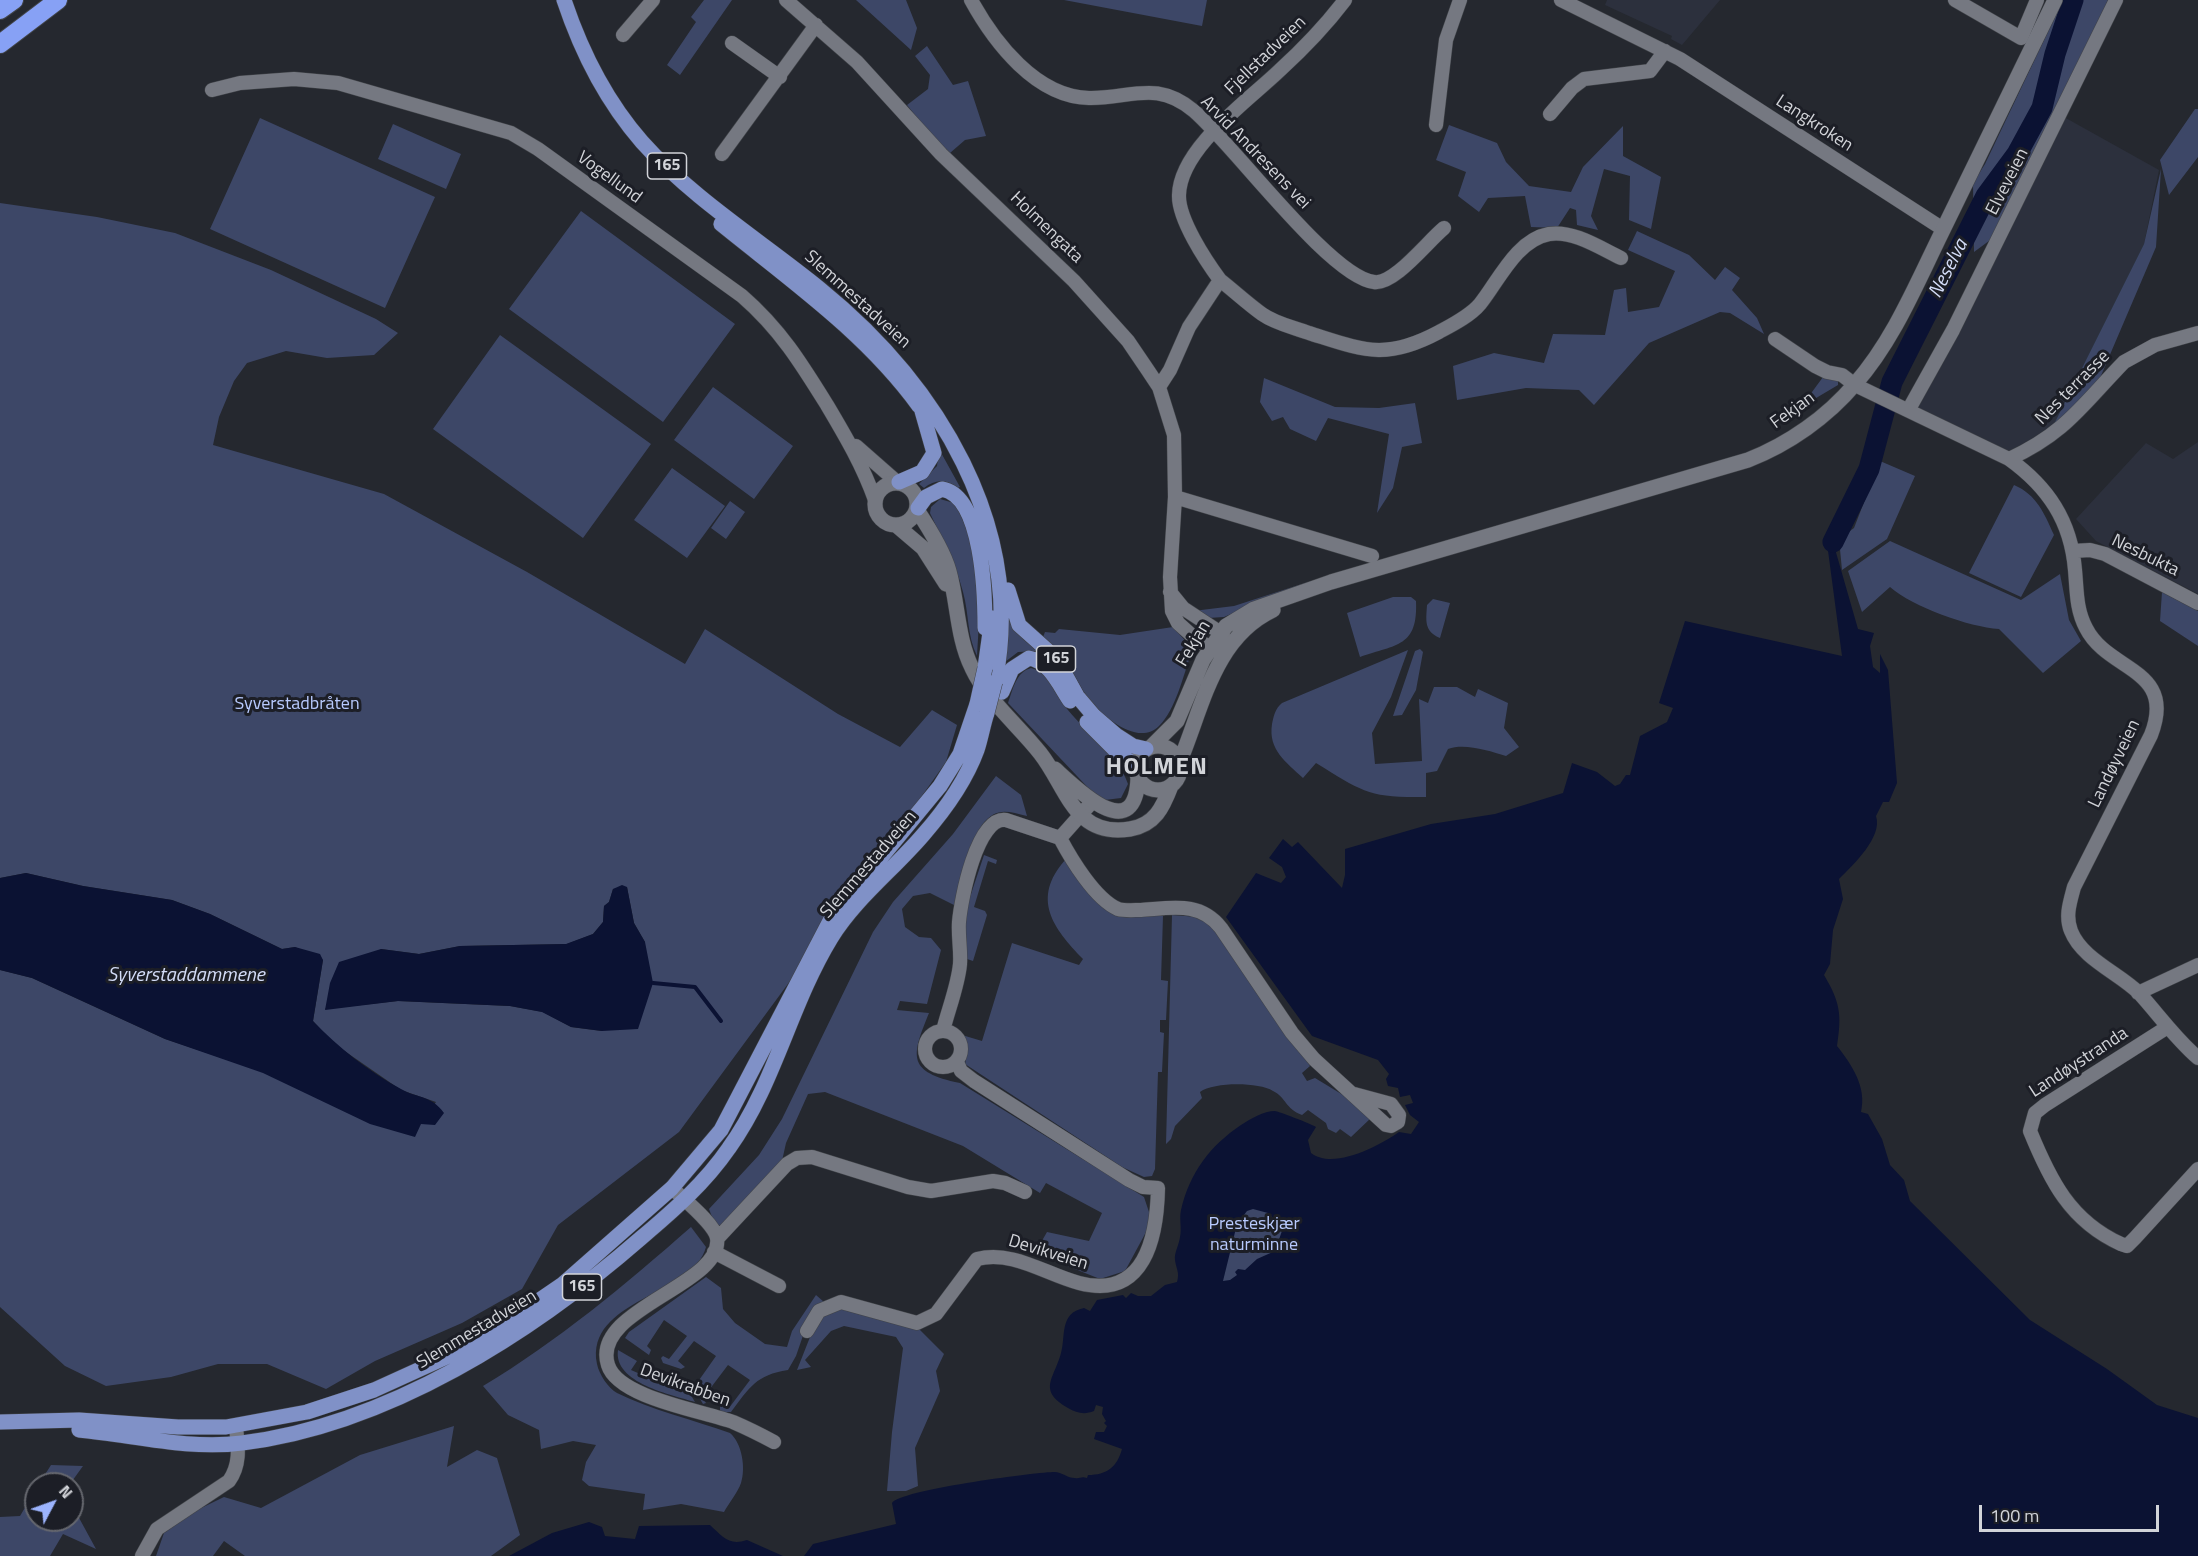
<!DOCTYPE html>
<meta charset="utf-8">
<style>
body{margin:0}
#map{position:relative;width:2198px;height:1556px;overflow:hidden;background:#25282f;font-family:"Titillium Web",sans-serif}
canvas{display:block}
.north{position:absolute;left:24px;top:1472px;width:60px;height:60px;box-sizing:border-box;background:#1c1e26;border:2px solid #65676e;border-radius:50%;rotate:49deg;font-size:16px;font-weight:700;line-height:24px;text-align:center;color:#d2d4d9}
.north::after{content:'';display:block;margin:auto;width:21px;height:27px;background:#9cb4fd;clip-path:polygon(50% 0,100% 100%,50% 72%,0 100%)}
.scale{position:absolute;left:1979px;top:1505px;width:180px;height:27px;box-sizing:border-box;border:3px solid #d2d4d9;border-top:0;padding-left:8px;font-size:18px;line-height:21px;white-space:nowrap;color:#d2d4d9;-webkit-text-stroke:4px #1c1e26;paint-order:stroke}
</style>
<div id="map">
<canvas width="2198" height="1556"></canvas>
<div class="north">N</div>
<div class="scale">100 m</div>
</div>
<script>
const ctx = document.querySelector('canvas').getContext('2d');
ctx.lineJoin = 'round';
function paint(path, color) {
  ctx.fillStyle = color;
  ctx.fill(path, 'evenodd');
}
function stroke(path, color, width, dash) {
  ctx.strokeStyle = color;
  ctx.lineWidth = width;
  ctx.lineCap = dash ? 'butt' : 'round';
  ctx.setLineDash(dash || []);
  ctx.stroke(path);
}
function drawText(font, color, halo, rows, align = 'center') {
  ctx.font = font + ' "Titillium Web",sans-serif';
  ctx.lineWidth = 6;
  ctx.setLineDash([]);
  ctx.textBaseline = 'middle';
  ctx.strokeStyle = halo;
  ctx.fillStyle = color;
  for (const [text, x, y, turn = 0] of rows) {
    ctx.save();
    ctx.translate(x, y);
    ctx.rotate((+turn || 0) * Math.PI / 180);
    ctx.textAlign = isNaN(turn) ? turn : align;
    if (halo) ctx.strokeText(text, 0, 0);
    ctx.fillText(text, 0, 0);
    ctx.restore();
  }
}
const built = new Path2D(`
 M 1607,0 L 1720,0 L 1682,45 L 1671,39 L 1672,36 L 1605,5 Z
 M 2064,117 L 2159,170 L 2144,244 L 2048,436 L 2010,456 L 1914,409 Z
 M 2198,442 L 2198,594 L 2096,541 L 2076,519 L 2146,443 L 2173,459 Z`);
const green = new Path2D(`
 M 704,0 L 732,0 L 680,75 L 667,65 L 696,22 L 691,17 Z
 M 856,0 L 906,0 L 917,28 L 911,50 Z
 M 1064,0 L 1207,0 L 1202,26 Z
 M 2063,0 L 2108,0 L 2057,112 L 1993,238 L 1974,252 L 1973,183 L 1985,164 Z
 M 927,46 L 953,85 L 968,81 L 986,136 L 965,140 L 950,153 L 930,134 L 907,105 L 928,89 L 930,75 L 915,56 Z
 M 2195,109 L 2198,109 L 2198,157 L 2169,195 L 2160,160 Z
 M 260,118 L 435,197 L 385,308 L 210,229 Z
 M 393,124 L 461,154 L 446,189 L 378,159 Z
 M 1449,125 L 1497,143 L 1506,162 L 1529,186 L 1571,192 L 1583,167 L 1623,126 L 1623,156 L 1661,177 L 1651,229 L 1629,220 L 1630,176 L 1604,169 L 1591,216 L 1598,230 L 1577,225 L 1576,210 L 1570,208 L 1557,228 L 1531,227 L 1525,196 L 1488,198 L 1479,212 L 1458,196 L 1466,172 L 1436,160 Z
 M 2161,169 L 2156,247 L 2097,385 L 2048,436 L 2144,244 Z
 M 0,203 L 97,217 L 175,233 L 271,270 L 376,319 L 398,333 L 374,355 L 327,358 L 286,351 L 247,363 L 234,381 L 219,417 L 213,445 L 384,494 L 527,572 L 685,664 L 705,629 L 838,714 L 900,747 L 932,710 L 957,725 L 946,762 L 793,977 L 679,1132 L 558,1225 L 522,1289 L 462,1323 L 375,1361 L 326,1389 L 267,1364 L 218,1364 L 171,1377 L 106,1386 L 65,1366 L 0,1307 L 0,970 L 32,978 L 165,1039 L 421,1124 L 436,1102 L 401,1090 L 333,1043 L 313,1021 L 323,960 L 295,947 L 282,949 L 210,914 L 172,900 L 83,886 L 26,873 L 0,878 ZM 627,887 L 634,923 L 645,942 L 602,1031 L 571,1027 L 543,1012 L 510,1006 L 398,1001 L 325,1009 L 381,949 L 419,954 L 460,946 L 567,944 L 593,934 L 603,922 L 604,906 L 609,902 L 613,889 Z
 M 581,211 L 735,324 L 663,422 L 509,309 Z
 M 1637,231 L 1689,255 L 1715,280 L 1725,267 L 1740,278 L 1732,290 L 1757,318 L 1764,334 L 1730,313 L 1720,312 L 1649,343 L 1594,405 L 1579,390 L 1526,388 L 1457,400 L 1453,366 L 1494,353 L 1544,363 L 1553,334 L 1605,335 L 1614,290 L 1626,288 L 1628,312 L 1659,307 L 1675,271 L 1628,250 Z
 M 500,335 L 651,444 L 583,538 L 433,429 Z
 M 1823,377 L 1838,381 L 1838,385 L 1801,407 Z
 M 1264,378 L 1335,407 L 1379,408 L 1415,403 L 1422,443 L 1402,447 L 1393,488 L 1377,513 L 1389,434 L 1328,418 L 1316,441 L 1290,429 L 1283,417 L 1272,421 L 1260,402 Z
 M 713,387 L 793,446 L 754,499 L 674,440 Z
 M 939,449 L 960,487 L 958,488 C 947,479 935,479 924,488 L 919,484 L 937,466 Z
 M 1880,461 L 1915,476 L 1887,539 L 1842,570 L 1839,539 L 1854,528 Z
 M 672,468 L 725,506 L 687,558 L 634,520 Z
 M 2014,485 C 2037,495 2044,513 2054,535 L 2021,597 L 1969,573 Z
 M 940,499 L 954,503 C 981,548 981,605 977,656 C 967,636 969,613 963,592 C 956,564 942,539 930,513 L 931,507 Z
 M 730,501 L 745,512 L 726,539 L 711,528 Z
 M 1890,541 L 2021,600 L 2060,574 L 2069,620 L 2081,641 L 2043,673 L 1999,629 C 1969,627 1913,607 1890,587 L 1862,612 L 1848,571 Z
 M 1308,582 L 1224,617 L 1208,618 L 1193,611 L 1234,606 Z
 M 2162,592 L 2198,611 L 2198,646 L 2160,621 Z
 M 1393,597 L 1411,597 L 1416,601 C 1418,647 1397,644 1360,657 L 1347,613 Z
 M 1433,599 L 1450,603 L 1440,638 C 1424,631 1426,621 1427,605 Z
 M 1008,618 L 1023,639 L 1037,651 L 1018,652 L 1005,662 Z
 M 1173,627 L 1189,645 L 1191,654 C 1183,676 1176,709 1159,726 C 1139,746 1106,719 1092,703 C 1079,688 1073,668 1060,652 C 1055,646 1048,642 1043,637 L 1045,632 L 1055,633 L 1059,629 L 1120,635 Z
 M 1420,649 L 1423,652 L 1416,690 L 1402,715 L 1393,716 L 1415,651 Z
 M 1408,650 L 1391,697 L 1372,733 L 1375,764 L 1422,761 L 1419,699 L 1428,703 L 1434,687 L 1457,687 L 1475,697 L 1478,689 L 1508,703 L 1504,728 L 1519,747 L 1506,756 C 1489,751 1465,743 1448,749 L 1437,771 L 1426,773 L 1426,797 C 1369,798 1363,792 1316,763 L 1303,778 C 1286,762 1268,750 1272,724 C 1274,715 1275,709 1282,703 Z
 M 1031,668 C 1049,672 1053,692 1064,705 C 1083,731 1118,753 1128,784 L 1121,798 L 1105,800 L 1094,794 L 1008,703 C 1013,689 1016,672 1031,668 Z
 M 996,776 L 1021,795 L 1027,816 C 1007,811 996,807 982,825 L 954,905 L 930,893 L 913,896 L 902,909 L 905,927 L 919,937 L 931,938 L 941,950 L 927,1004 L 900,1001 L 897,1010 L 929,1013 C 911,1057 907,1072 960,1083 L 1144,1197 L 1152,1221 L 1125,1271 L 1100,1279 L 1035,1253 L 1047,1232 L 1089,1241 L 1102,1213 L 1046,1183 L 1040,1193 L 963,1146 L 825,1092 L 808,1094 L 786,1143 L 782,1161 L 721,1225 L 715,1225 L 709,1209 L 759,1155 L 782,1119 L 873,932 L 893,902 L 953,834 Z
 M 984,855 L 997,860 L 996,864 L 988,861 L 974,907 L 985,911 L 987,915 L 973,961 L 967,959 L 965,912 Z
 M 1065,860 L 1118,914 L 1163,916 L 1161,980 L 1168,981 L 1166,1020 L 1160,1020 L 1160,1032 L 1164,1033 L 1162,1072 L 1158,1072 L 1155,1169 L 1152,1176 L 1144,1177 L 1122,1167 L 965,1064 L 968,1048 L 962,1035 L 982,1041 L 1012,943 L 1079,965 L 1083,959 C 1053,928 1031,899 1065,860 Z
 M 1172,915 L 1198,917 L 1215,927 L 1310,1066 L 1302,1073 L 1307,1081 L 1315,1078 L 1348,1098 L 1371,1118 L 1351,1137 L 1340,1129 L 1336,1133 L 1328,1129 L 1326,1123 L 1308,1110 L 1302,1115 C 1285,1109 1286,1097 1273,1091 C 1258,1082 1214,1082 1200,1092 L 1202,1098 L 1175,1126 L 1171,1139 L 1166,1144 Z
 M 1202,1166 L 1269,1212 L 1288,1231 C 1264,1273 1238,1279 1194,1292 Z
 M 691,1227 L 706,1247 C 693,1296 585,1299 597,1364 C 599,1374 608,1388 617,1393 C 651,1410 694,1420 730,1433 C 742,1443 746,1468 741,1483 C 738,1492 729,1503 724,1512 L 681,1504 L 643,1510 L 645,1494 L 589,1486 L 582,1480 L 586,1462 L 596,1445 L 573,1441 L 541,1449 L 539,1430 L 508,1415 L 483,1386 C 558,1341 625,1285 691,1227 Z
 M 706,1277 L 721,1288 L 723,1309 L 735,1323 L 765,1344 L 787,1347 L 792,1331 L 816,1295 L 824,1302 L 807,1324 L 796,1356 L 788,1370 C 756,1375 750,1387 731,1412 L 720,1412 L 720,1404 L 729,1408 L 750,1380 L 728,1365 L 703,1398 L 706,1403 L 703,1404 L 692,1385 L 697,1383 L 716,1356 L 694,1341 L 678,1361 L 685,1367 L 681,1369 L 663,1363 L 661,1358 L 663,1356 L 669,1359 L 687,1336 L 664,1320 L 647,1346 L 651,1350 L 649,1355 L 625,1338 L 629,1332 Z
 M 844,1305 L 919,1329 L 944,1354 L 936,1371 L 940,1391 L 915,1448 L 918,1486 L 906,1491 L 887,1491 L 892,1432 L 903,1348 L 896,1337 L 844,1326 L 831,1331 L 805,1360 L 811,1367 L 797,1370 L 812,1332 L 824,1312 Z
 M 618,1350 L 637,1361 L 631,1370 L 679,1391 L 686,1387 L 695,1402 C 672,1395 613,1383 618,1350 Z
 M 454,1426 L 447,1467 L 477,1450 L 497,1458 L 520,1535 L 491,1556 L 245,1556 L 224,1541 L 213,1556 L 156,1556 L 164,1533 L 195,1511 L 224,1497 L 261,1508 L 360,1455 Z
 M 51,1465 L 83,1466 L 70,1484 L 39,1484 Z
 M 36,1489 L 36,1520 L 72,1520 L 72,1505 L 96,1549 L 63,1534 L 50,1556 L 0,1556 L 0,1517 L 20,1516 Z`);
const water = new Path2D(`
 M 1833,542 L 1858,629 L 1874,633 L 1870,646 L 1873,667 L 1880,673 L 1880,654 L 1888,670 L 1897,783 L 1889,802 L 1883,802 L 1876,816 C 1883,837 1853,865 1839,879 L 1843,899 L 1833,930 L 1830,964 L 1824,975 C 1840,1002 1842,1014 1837,1046 C 1852,1065 1867,1087 1861,1112 L 1868,1114 L 1882,1139 L 1890,1165 L 1904,1180 L 1910,1201 L 2030,1320 L 2107,1369 L 2157,1405 L 2198,1418 L 2198,1556 L 804,1556 L 813,1544 L 896,1524 L 892,1503 C 900,1490 1030,1473 1053,1472 C 1061,1471 1067,1478 1075,1478 C 1080,1479 1081,1476 1087,1478 L 1088,1475 C 1107,1475 1117,1467 1122,1449 L 1094,1439 L 1096,1432 L 1104,1432 L 1107,1426 L 1104,1423 L 1106,1421 L 1102,1414 L 1103,1407 L 1096,1405 L 1094,1411 C 1084,1415 1077,1413 1068,1408 C 1037,1390 1054,1379 1061,1353 C 1066,1336 1059,1313 1084,1308 L 1090,1311 L 1097,1300 L 1123,1295 L 1126,1298 L 1131,1293 L 1138,1296 L 1151,1296 L 1165,1285 L 1177,1282 C 1180,1272 1176,1269 1175,1260 C 1174,1253 1179,1245 1180,1237 C 1182,1228 1179,1219 1181,1210 C 1190,1172 1210,1146 1241,1125 C 1250,1119 1264,1111 1275,1111 C 1277,1111 1312,1124 1316,1127 L 1308,1140 L 1311,1153 C 1333,1170 1377,1147 1399,1132 L 1411,1134 L 1419,1122 L 1410,1115 L 1405,1105 L 1413,1103 L 1410,1095 L 1400,1097 L 1398,1088 L 1388,1086 L 1386,1079 L 1389,1074 L 1378,1060 L 1312,1036 L 1226,917 L 1256,873 L 1281,883 L 1286,877 L 1282,867 L 1269,858 L 1283,839 L 1292,847 L 1298,842 L 1342,888 L 1345,875 L 1345,849 L 1431,824 L 1495,814 L 1563,793 L 1572,763 L 1597,772 L 1615,786 L 1620,784 L 1626,775 L 1630,775 L 1640,736 L 1667,722 L 1673,708 L 1659,703 L 1685,621 L 1842,656 L 1827,543 ZM 1253,1209 L 1268,1213 L 1283,1228 L 1275,1251 L 1257,1259 L 1245,1270 L 1238,1269 L 1235,1272 L 1237,1275 L 1230,1280 L 1223,1281 L 1237,1224 L 1247,1211 Z
 M 26,873 L 83,886 L 172,900 L 210,914 L 282,949 L 295,947 L 320,954 L 323,960 L 313,1021 C 338,1047 369,1072 401,1089 C 419,1099 431,1095 444,1113 L 435,1125 L 421,1124 L 415,1137 L 370,1124 L 263,1073 L 165,1039 L 32,978 L 0,970 L 0,878 Z
 M 622,885 L 627,887 L 634,923 L 645,942 L 653,983 L 638,1029 L 602,1031 L 571,1027 L 542,1012 L 510,1006 L 398,1001 L 325,1010 L 330,983 L 339,962 L 381,949 L 419,954 L 460,946 L 566,944 L 593,934 L 603,922 L 604,906 L 609,902 L 613,889 Z
 M 589,1522 L 602,1527 L 605,1536 L 635,1539 L 639,1526 L 710,1525 C 723,1537 729,1546 747,1540 L 783,1556 L 509,1556 L 552,1533 Z`);
const stream = new Path2D(`
 M 653,983 L 695,987 L 721,1021`);
const river = new Path2D(`
 M 1833,542 L 1869,469 L 1892,382 L 1986,196 L 2017,154 L 2042,108 L 2055,54 L 2073,0`);
const minor = new Path2D(`
 M 786,0 L 857,62 L 941,154 L 1074,281 L 1128,341 L 1147,369 L 1159,387 L 1174,435 L 1175,497 L 1170,577 L 1172,611 L 1178,623 L 1199,642 L 1222,651
 M 971,0 C 994,42 1036,97 1089,98 C 1130,99 1156,79 1194,111 C 1233,144 1330,277 1374,282 C 1394,285 1427,242 1444,228
 M 1561,0 L 1680,59 L 1943,229
 M 1955,0 L 2021,38 L 2037,0
 M 623,35 L 653,0
 M 732,43 L 780,77
 M 212,90 L 240,83 L 294,79 L 338,83 L 511,133 L 538,149 L 742,296 C 780,329 801,363 827,405 C 846,437 863,466 875,500
 M 1550,114 L 1572,88 L 1584,79 L 1650,71 L 1665,51
 M 1436,125 L 1446,40 L 1460,0
 M 722,154 L 816,25
 M 1220,280 C 1234,291 1248,304 1262,314 C 1276,324 1293,327 1309,333 C 1363,350 1385,361 1439,332 C 1452,325 1470,316 1480,304 C 1498,282 1516,240 1549,234 C 1573,230 1600,248 1621,258
 M 1775,339 L 1815,366 L 1827,372 L 1842,375 L 1855,385 L 2009,459 C 2048,487 2071,521 2075,570 C 2077,591 2076,609 2086,628 C 2108,672 2177,668 2151,735 L 2074,887 C 2070,902 2065,916 2071,931 C 2082,959 2119,973 2139,993 C 2159,1015 2175,1038 2198,1058
 M 1159,387 L 1170,370 L 1189,327 L 1220,280 C 1206,261 1178,219 1179,195 C 1180,148 1249,100 1280,70 C 1303,49 1326,25 1345,0
 M 1909,409 L 1953,330 L 2116,0
 M 856,446 L 897,482
 M 2009,459 C 2066,433 2083,404 2124,362 L 2155,345 L 2198,333
 M 1175,497 L 1372,556
 M 2073,551 L 2090,550 L 2105,554 L 2198,603
 M 1170,592 L 1183,608 L 1221,633 L 1228,645
 M 1060,838 L 1092,802
 M 2138,993 L 2198,965
 M 2166,1028 L 2045,1105 L 2035,1113 L 2030,1131 C 2050,1180 2070,1221 2121,1244 L 2127,1246 L 2135,1238 L 2198,1169
 M925 1049a18 18 0 1 1 36 0a18 18 0 1 1-36 0Z
 M 943,1031 C 948,1010 958,986 960,964 C 961,950 958,936 959,922 C 961,899 977,816 1006,820 L 1060,838 C 1071,859 1095,899 1118,909 C 1125,911 1134,910 1141,910 C 1172,908 1200,901 1221,928 L 1292,1033 L 1314,1059 L 1386,1125 L 1391,1126 L 1398,1122 L 1399,1115 L 1391,1104 L 1354,1094
 M 672,1188 C 683,1199 714,1223 717,1238 C 724,1285 590,1309 608,1365 C 618,1398 704,1411 733,1422 C 747,1428 761,1435 774,1442
 M 717,1239 L 787,1164 L 797,1158 L 812,1157 L 908,1187 L 931,1191 L 993,1181 L 1005,1183 L 1025,1192
 M 714,1252 L 779,1286
 M 807,1331 L 819,1311 L 841,1302 L 917,1323 L 936,1314 L 977,1259 C 1013,1250 1045,1274 1079,1283 C 1145,1300 1157,1237 1158,1188 L 1143,1187 L 1129,1180 L 974,1081 L 961,1071 L 957,1062
 M 142,1556 L 157,1529 L 229,1481 C 241,1464 238,1446 236,1427`);
const secondary = new Path2D(`
 M875 504a21 21 0 1 1 42 0a21 21 0 1 1-42 0Z
 M 917,510 C 929,528 943,550 949,571 C 958,603 957,638 972,668 C 987,700 1018,725 1040,753 C 1067,787 1074,838 1130,829 C 1155,825 1163,807 1171,786
 M 896,525 L 923,548 L 946,584
 M1136 768a22 22 0 1 1 44 0a22 22 0 1 1-44 0Z
 M 1152,746 L 1177,721 L 1203,660 L 1226,626 L 1254,609 L 1331,582 L 1748,460 C 1789,444 1827,417 1855,384 C 1893,341 1916,285 1941,234 C 1979,156 2017,78 2055,0
 M 1180,761 C 1203,706 1214,638 1273,610
 M 1055,769 C 1078,790 1135,847 1138,778`);
const primary = new Path2D(`
 M 564,0 C 581,51 607,102 642,142 C 693,199 761,241 820,289 C 937,384 1026,526 995,682
 M 721,224 C 790,280 866,333 919,406
 M 899,482 L 922,472 L 934,453 L 922,411
 M 918,508 L 926,497 L 942,489 C 983,496 985,596 985,628
 M 1008,590 L 1019,625 L 1056,658 L 1077,696 L 1094,716 L 1116,735 L 1133,746 L 1146,749
 M 985,668 L 992,618
 M 1002,692 L 1012,669 L 1029,658 C 1050,662 1059,685 1070,701
 M 1087,722 L 1119,754 L 1136,766
 M 0,1422 L 79,1420 L 178,1427 L 226,1427 L 307,1412 L 374,1390 L 451,1355 L 506,1323 L 563,1284 L 672,1188 L 721,1130 L 832,917 L 940,786 L 960,754 L 977,704
 M 79,1430 C 133,1435 188,1450 242,1443 C 388,1425 532,1333 641,1238 C 673,1211 705,1183 729,1148 C 775,1084 790,1005 831,938 C 856,898 893,870 923,835 C 944,811 966,780 977,750 C 981,738 983,725 987,713`);
const motorway = new Path2D(`
 M 0,10 L 14,0
 M 0,44 L 58,0`);
const primaryBridge = new Path2D(`
 M 977,704 L 985,668
 M 987,713 L 995,682`);
const shields = [
 [667,166,39],
 [1056,659,39],
 [582,1287,39]
];
const shieldNames = [
 ["165",667,166],
 ["165",1056,659],
 ["165",582,1287]
];
const streetNames = [
 ["Fjellstadveien",1266,56,-44],
 ["Langkroken",1814,124,33],
 ["Arvid Andresens vei",1255,153,46],
 ["Vogellund",609,178,36],
 ["Elveveien",2008,182,-63],
 ["Holmengata",1046,228,44],
 ["Slemmestadveien",857,300,42],
 ["Nes terrasse",2073,388,-45],
 ["Fekjan",1793,411,-36],
 ["Nesbukta",2145,556,26],
 ["Fekjan",1194,644,-59],
 ["Landøyveien",2115,764,-64],
 ["Slemmestadveien",869,865,-49],
 ["Landøystranda",2079,1063,-33],
 ["Devikveien",1048,1253,17],
 ["Slemmestadveien",477,1330,-31],
 ["Devikrabben",685,1386,20]
];
const parkNames = [
 ["Syverstadbråten",297,705],
 ["Presteskjær",1254,1225],
 ["naturminne",1254,1246]
];
const waterNames = [
 ["Neselva",1949,269,-63],
 ["Syverstaddammene",186,976]
];
const districtNames = [
 ["HOLMEN",1157,768]
];
paint(built, '#2c303d');
paint(green, '#3d4767');
paint(water, '#0b1233');
stroke(stream, '#0b1233', 4);
stroke(river, '#0b1233', 21);
stroke(minor, '#414449', 15);
stroke(secondary, '#414449', 16);
stroke(primary, '#414449', 16);
stroke(motorway, '#414449', 20);
stroke(minor, '#757881', 14);
stroke(secondary, '#757881', 15);
stroke(primary, '#8091c7', 15);
stroke(motorway, '#87a1f5', 18);
stroke(primaryBridge, '#414449', 16, []);
stroke(primaryBridge, '#8091c7', 15);
for (const [x, y, w] of shields) {
  const box = new Path2D();
  box.roundRect(x - w / 2, y - 13, w, 26, 4.5);
  ctx.fillStyle = '#1c1e26';
  ctx.fill(box);
  stroke(box, '#d2d4d9', 1.5);
}
drawText('bold 16px', '#d2d4d9', null, shieldNames);
drawText('18px', '#d2d4d9', '#1c1e26', streetNames);
drawText('18px', '#b8cafe', '#1c1e26', parkNames);
drawText('italic 20px', '#d3dcf7', '#1c1e26', waterNames);
ctx.letterSpacing = '1.5px';
drawText('bold 24px', '#d2d4d9', '#1c1e26', districtNames);
ctx.letterSpacing = '0px';
</script>
